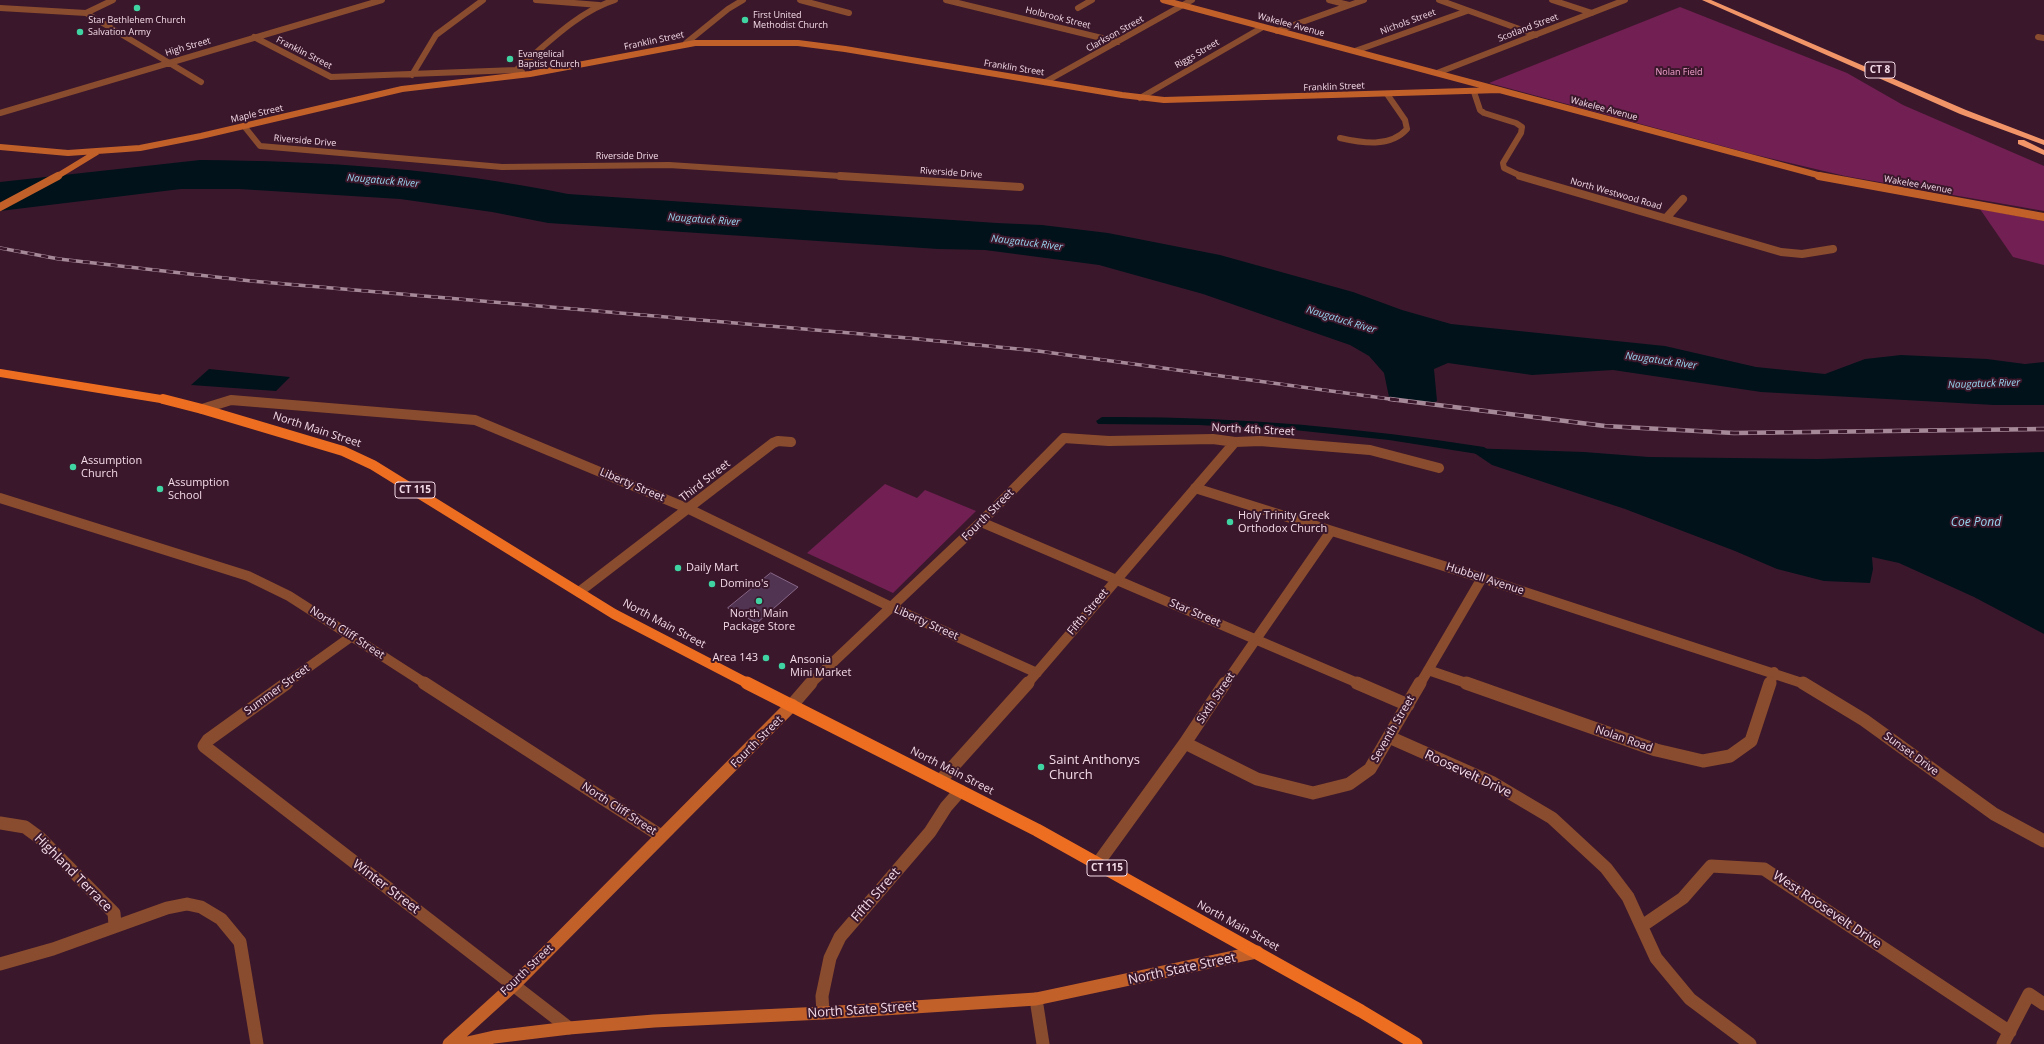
<!DOCTYPE html>
<style>
body{margin:0}
canvas{display:block;background:#3a172b}
</style>
<canvas width="2044" height="1044"></canvas>
<script>
const ctx = document.querySelector('canvas').getContext('2d');
ctx.lineJoin = 'round';
function paint(path, color) {
  ctx.fillStyle = color;
  ctx.fill(path, 'evenodd');
}
function stroke(path, color, width, dash) {
  ctx.strokeStyle = color;
  ctx.lineWidth = width;
  ctx.lineCap = dash ? 'butt' : 'round';
  ctx.setLineDash(dash || []);
  ctx.stroke(path);
}
function drawText(font, color, halo, rows, align = 'center') {
  ctx.font = font + ' "Open Sans",sans-serif';
  ctx.lineWidth = 4;
  ctx.setLineDash([]);
  ctx.textBaseline = 'middle';
  ctx.strokeStyle = halo;
  ctx.fillStyle = color;
  for (const [text, x, y, turn = 0] of rows) {
    ctx.save();
    ctx.translate(x, y);
    ctx.rotate((+turn || 0) * Math.PI / 180);
    ctx.textAlign = isNaN(turn) ? turn : align;
    if (halo) ctx.strokeText(text, 0, 0);
    ctx.fillText(text, 0, 0);
    ctx.restore();
  }
}
const green = new Path2D(`
 M 1680,7 L 1847,73 L 1903,105 L 2044,166 L 2044,211 L 1845,176 L 1752,154 L 1489,83 Z
 M 1980,209 L 2044,221 L 2044,265 L 2013,257 Z
 M 885,484 L 917,498 L 925,490 L 976,511 L 893,593 L 807,553 Z`);
const water = new Path2D(`
 M 200,160 C 323,161 447,169 568,194 L 997,223 L 1042,225 L 1108,233 L 1220,255 L 1353,292 L 1402,310 L 1451,324 L 1665,346 L 1756,367 L 1825,374 L 1865,359 L 1901,355 L 1987,359 L 2025,364 L 2044,362 L 2044,405 L 1994,405 L 1761,392 L 1613,370 L 1532,375 L 1448,363 L 1434,369 L 1437,401 L 1431,404 L 1389,397 L 1384,373 L 1369,356 L 1350,345 L 1203,294 L 1099,265 L 985,250 L 938,249 L 548,223 L 492,212 L 400,199 L 239,189 L 181,189 L 0,211 L 0,182 Z
 M 209,369 L 290,377 L 276,391 L 191,385 Z
 M 1467,448 L 1584,452 L 1649,457 L 1818,459 L 2044,452 L 2044,634 L 1974,597 L 1899,563 L 1872,557 L 1873,569 L 1870,583 L 1824,581 L 1777,569 L 1735,551 L 1625,509 L 1492,465 Z`);
const canal = new Path2D(`
 M 1102,417 C 1231,416 1357,427 1484,447 L 1490,451 L 1484,455 L 1389,440 L 1294,430 L 1198,425 L 1098,424 L 1096,421 Z`);
const building = new Path2D(`
 M 771,573 L 798,587 L 757,623 L 728,608 Z`);
const streetFar3 = new Path2D(`
 M 536,0 L 599,5
 M 800,0 L 849,13
 M 946,0 L 1118,42
 M 1329,0 L 1349,5
 M 1439,0 L 1536,35
 M 1552,0 L 1592,13
 M 0,8 L 86,13 L 201,82
 M 1078,8 L 1092,0
 M 86,13 L 113,0
 M 1277,31 L 1364,0
 M 254,37 L 331,77 L 516,70
 M 2038,37 L 2044,38
 M 686,43 L 728,9 L 743,0
 M 1355,51 L 1467,11
 M 522,72 L 516,70 C 546,45 577,12 615,0
 M 1437,73 L 1625,0
 M 412,75 L 436,35 L 483,0
 M 1045,82 L 1192,0
 M 1474,92 L 1480,110 L 1484,113 L 1516,123 L 1522,127 L 1521,133 L 1503,163 L 1504,168 L 1523,177
 M 1140,98 L 1263,27
 M 0,113 L 382,0
 M 244,126 L 260,146 L 502,167 L 669,165 L 856,177
 M 1340,138 C 1362,143 1390,148 1407,129 L 1405,120 L 1387,94`);
const streetFar2 = new Path2D(`
 M 840,176 L 1020,187
 M 1520,176 L 1781,252 L 1802,254 L 1833,249
 M 1667,217 L 1683,199
 M 230,400 L 235,400`);
const streetFar1 = new Path2D(`
 M 202,409 L 231,400 L 475,420 L 689,509 L 891,607 L 1037,673
 M 1195,488 L 1482,578 L 1805,684
 M 0,498 L 248,576 L 289,596 L 426,684
 M 981,522 L 1360,684
 M 579,592 L 773,443 L 778,441 L 791,442
 M 1428,670 L 1469,684
 M 285,684 L 352,636
 M 810,684 L 981,522 L 1064,438 L 1109,441 L 1213,439 L 1235,442 L 1260,441 L 1370,450 L 1439,468
 M 1027,684 L 1235,442
 M 1225,684 L 1331,531
 M 1420,684 L 1482,578
 M 1770,684 L 1774,672`);
const street = new Path2D(`
 M 287,683 L 208,740 L 204,746 L 569,1028
 M 424,683 L 661,836
 M 1357,683 L 1408,705
 M 1466,683 L 1656,750 L 1703,761 L 1730,756 L 1751,741 L 1770,683
 M 1803,683 L 1864,720 L 1994,814 L 2044,841
 M 792,705 L 811,683
 M 1389,737 L 1493,783 L 1552,818 L 1606,868 L 1628,897 L 1656,958 L 1690,999 L 1750,1044
 M 1185,743 L 1257,779 L 1313,793 L 1349,784 L 1370,769 L 1420,683
 M 940,781 L 1028,683
 M 0,823 L 25,827 L 40,838 L 114,913 L 115,925
 M 1098,863 L 1185,743 L 1225,683
 M 1642,926 L 1683,898 L 1711,866 L 1764,869 L 2010,1032
 M 0,964 L 53,949 L 167,908 L 187,904 L 201,907 L 221,919 L 240,942 L 257,1044
 M 1036,999 L 1043,1044
 M 823,1013 L 822,996 L 830,958 L 840,937 L 930,832 L 946,807 L 960,791
 M 2003,1044 L 2029,994 L 2044,1004`);
const secondaryFar2 = new Path2D(`
 M 1163,0 L 1825,177
 M 0,147 L 68,153 L 140,148 L 201,136 L 402,89 L 530,74 L 695,43 L 798,43 L 845,49 L 1122,95 L 1164,100 L 1499,90
 M 56,177 L 97,152`);
const secondaryFar1 = new Path2D(`
 M 1819,176 L 2044,217
 M 0,207 L 58,176`);
const secondary = new Path2D(`
 M 449,1044 L 514,985 L 792,705
 M 463,1044 L 494,1037 L 569,1028 L 654,1021 L 823,1013 L 1036,999 L 1257,952`);
const primaryFar2 = new Path2D(`
 M 0,373 L 167,400`);
const primaryFar1 = new Path2D(`
 M 163,399 L 202,409 L 343,451 L 373,465 L 614,614 L 749,684`);
const primary = new Path2D(`
 M 747,683 L 1037,830 L 1361,1011 L 1416,1044`);
const highway = new Path2D(`
 M 1702,0 L 1711,0 L 1966,110 L 2044,140 L 2044,145 L 1960,114 Z
 M 2018,140 L 2024,140 L 2044,150 L 2044,155 L 2018,144 Z`);
const railFar1 = new Path2D(`
 M 0,248 L 59,259 L 251,281 L 908,338 L 1038,351 L 1397,400`);
const rail = new Path2D(`
 M 1390,399 L 1605,426 L 1734,433 L 2044,429`);
const markers = [
 [137,8,4,"#3fd4a2"],
 [745,20,4,"#3fd4a2"],
 [80,32,4,"#3fd4a2"],
 [510,59,4,"#3fd4a2"],
 [73,467,4,"#3fd4a2"],
 [160,489,4,"#3fd4a2"],
 [1230,522,4,"#3fd4a2"],
 [678,568,4,"#3fd4a2"],
 [712,584,4,"#3fd4a2"],
 [759,601,4,"#3fd4a2"],
 [766,658,4,"#3fd4a2"],
 [782,666,4,"#3fd4a2"],
 [1041,767,4,"#3fd4a2"]
];
const farPoinames = [
 ["First United",753,15],
 ["Methodist Church",753,25],
 ["Star Bethlehem Church",137,20,"center"],
 ["Salvation Army",88,32],
 ["Evangelical",518,54],
 ["Baptist Church",518,64]
];
const farStreetnames = [
 ["Holbrook Street",1058,18,14],
 ["Nichols Street",1408,22,-20],
 ["Wakelee Avenue",1291,25,15],
 ["Scotland Street",1528,28,-21],
 ["Clarkson Street",1115,34,-29],
 ["Franklin Street",654,41,-12],
 ["High Street",188,47,-16],
 ["Franklin Street",304,53,27],
 ["Riggs Street",1197,54,-30],
 ["Franklin Street",1014,68,9],
 ["Franklin Street",1334,87,-2],
 ["Wakelee Avenue",1604,109,15],
 ["Maple Street",257,114,-13],
 ["Riverside Drive",305,141,5],
 ["Riverside Drive",627,156],
 ["Riverside Drive",951,173,4],
 ["Wakelee Avenue",1918,185,10],
 ["North Westwood Road",1616,194,16]
];
const farParknames = [
 ["Nolan Field",1679,72]
];
const shields = [
 [1880,70,30],
 [415,490,40],
 [1107,868,40]
];
const shieldNames = [
 ["CT 8",1880,70],
 ["CT 115",415,490],
 ["CT 115",1107,868]
];
const farWaternames = [
 ["Naugatuck River",383,181,5],
 ["Naugatuck River",704,220,4],
 ["Naugatuck River",1027,243,7],
 ["Naugatuck River",1341,320,17],
 ["Naugatuck River",1661,361,8],
 ["Naugatuck River",1984,384,-2]
];
const streetNames = [
 ["North Main Street",317,430,18],
 ["North 4th Street",1253,430,3],
 ["Third Street",705,481,-38],
 ["Liberty Street",632,485,23],
 ["Fourth Street",988,515,-45],
 ["Hubbell Avenue",1485,579,18],
 ["Fifth Street",1088,612,-50],
 ["Star Street",1195,613,23],
 ["Liberty Street",926,623,24],
 ["North Main Street",664,624,28],
 ["North Cliff Street",347,633,33],
 ["Summer Street",277,690,-36],
 ["Sixth Street",1216,698,-56],
 ["Seventh Street",1393,729,-60],
 ["Nolan Road",1624,739,19],
 ["Fourth Street",757,742,-45],
 ["Sunset Drive",1911,754,36],
 ["North Main Street",952,771,27],
 ["North Cliff Street",619,809,33],
 ["North Main Street",1238,926,29],
 ["Fourth Street",527,970,-44]
];
const poiNames = [
 ["Assumption",81,461],
 ["Church",81,474],
 ["Assumption",168,483],
 ["School",168,496],
 ["Holy Trinity Greek",1238,516],
 ["Orthodox Church",1238,529],
 ["Daily Mart",686,568],
 ["Domino's",720,584],
 ["North Main",759,614,"center"],
 ["Package Store",759,627,"center"],
 ["Area 143",758,658,"right"],
 ["Ansonia",790,660],
 ["Mini Market",790,673]
];
const waterNames = [
 ["Coe Pond",1976,523]
];
const nearPoinames = [
 ["Saint Anthonys",1049,760],
 ["Church",1049,775]
];
const nearStreetnames = [
 ["Roosevelt Drive",1468,774,25],
 ["Highland Terrace",73,873,45],
 ["Winter Street",386,887,37],
 ["Fifth Street",876,895,-49],
 ["West Roosevelt Drive",1827,910,34],
 ["North State Street",1182,969,-12],
 ["North State Street",862,1010,-4]
];
paint(green, '#721f53');
paint(water, '#01121a');
paint(canal, '#01121a');
paint(building, '#513452');
stroke(building, '#876788', 1);
stroke(streetFar3, '#8a4c2e', 6);
stroke(streetFar2, '#8a4c2e', 8);
stroke(streetFar1, '#8a4c2e', 10);
stroke(street, '#8a4c2e', 13);
stroke(secondaryFar2, '#c2602a', 6);
stroke(secondaryFar1, '#c2602a', 8);
stroke(secondary, '#c2602a', 13);
stroke(primaryFar2, '#ee6e21', 8);
stroke(primaryFar1, '#ee6e21', 10);
stroke(primary, '#ee6e21', 13);
paint(highway, '#f19569');
stroke(railFar1, '#a68999', 3.5);
stroke(rail, '#a68999', 4.5);
stroke(railFar1, '#3a172b', 2.5, [7]);
stroke(rail, '#3a172b', 3, [9]);
for (const [x, y, r, color] of markers) {
  const dot = new Path2D();
  dot.arc(x, y, r, 0, 2 * Math.PI);
  ctx.fillStyle = color;
  ctx.fill(dot);
  stroke(dot, '#3a172b', 1.5);
}
drawText('9px', '#f3dae7', '#3a172b', farPoinames, 'left');
drawText('9px', '#f3dae7', '#3a172b', farStreetnames);
drawText('9px', '#f2a3ce', '#3a172b', farParknames);
for (const [x, y, w] of shields) {
  const box = new Path2D();
  box.roundRect(x - w / 2, y - 8, w, 16, 3);
  ctx.fillStyle = '#3a172b';
  ctx.fill(box);
  stroke(box, '#f3dae7', 1);
}
drawText('bold 10px', '#f3dae7', null, shieldNames);
drawText('italic 10px', '#98d5ef', '#3a172b', farWaternames);
drawText('11px', '#f3dae7', '#3a172b', streetNames);
drawText('11px', '#f3dae7', '#3a172b', poiNames, 'left');
drawText('italic 12px', '#98d5ef', '#3a172b', waterNames);
drawText('13px', '#f3dae7', '#3a172b', nearPoinames, 'left');
drawText('13px', '#f3dae7', '#3a172b', nearStreetnames);
</script>
